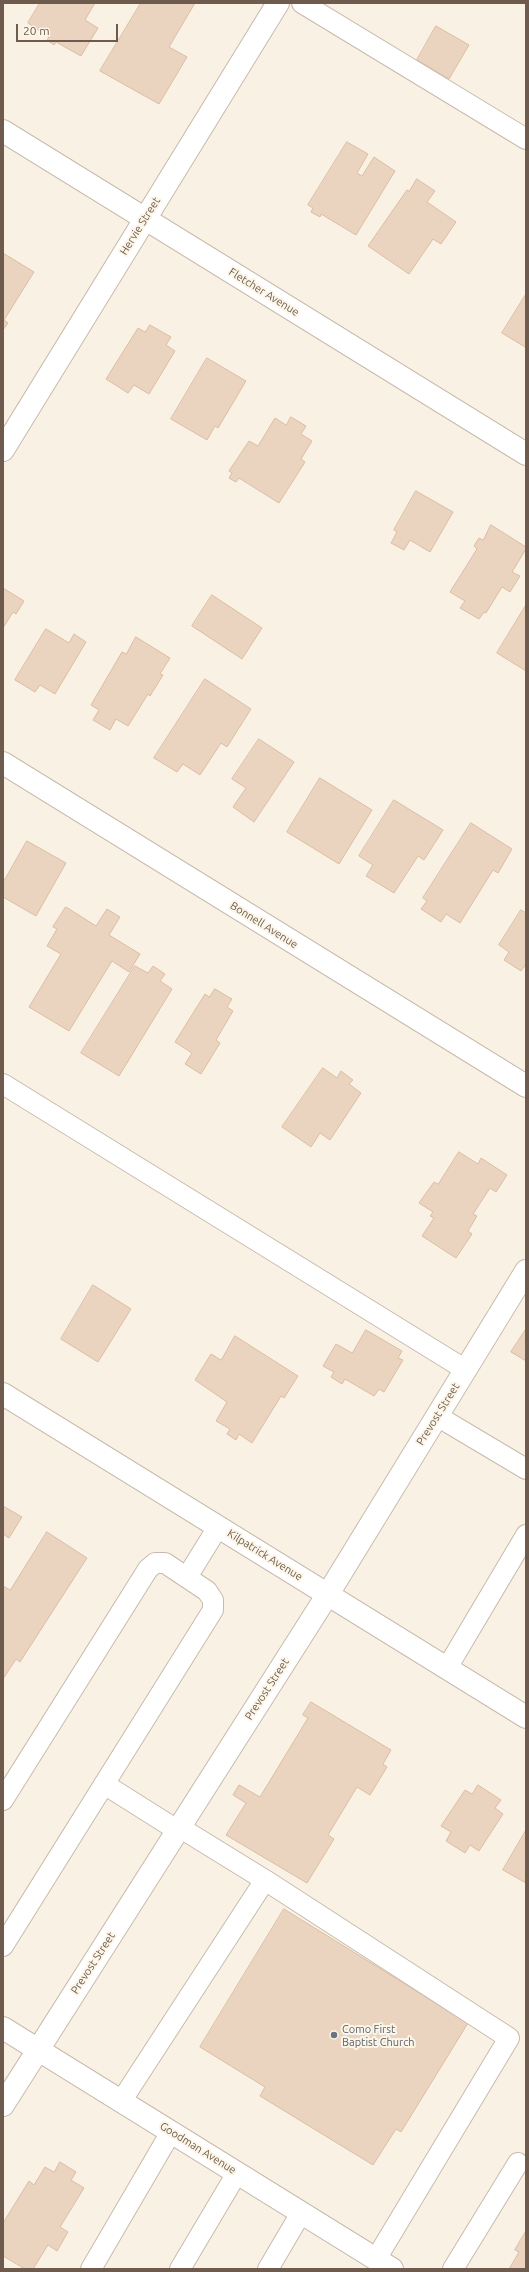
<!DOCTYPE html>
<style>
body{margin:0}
#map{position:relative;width:529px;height:2272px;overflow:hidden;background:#f9f2e4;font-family:Ubuntu,sans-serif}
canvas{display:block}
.frame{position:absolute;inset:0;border:4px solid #6e5b4d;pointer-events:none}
.scale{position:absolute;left:16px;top:24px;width:102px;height:18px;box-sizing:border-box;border:2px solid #6e5b4d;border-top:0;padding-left:5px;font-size:12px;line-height:14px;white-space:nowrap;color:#6e5b4d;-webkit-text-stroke:3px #fcf6e9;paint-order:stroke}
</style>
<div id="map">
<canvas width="529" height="2272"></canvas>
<div class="frame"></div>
<div class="scale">20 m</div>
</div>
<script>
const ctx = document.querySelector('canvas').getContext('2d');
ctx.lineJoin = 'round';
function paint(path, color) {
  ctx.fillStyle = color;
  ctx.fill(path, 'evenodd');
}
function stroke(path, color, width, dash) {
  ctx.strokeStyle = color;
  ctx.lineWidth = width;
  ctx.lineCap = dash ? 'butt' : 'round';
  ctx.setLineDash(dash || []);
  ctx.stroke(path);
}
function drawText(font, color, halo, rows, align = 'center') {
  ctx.font = font + ' Ubuntu,sans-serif';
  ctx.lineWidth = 4;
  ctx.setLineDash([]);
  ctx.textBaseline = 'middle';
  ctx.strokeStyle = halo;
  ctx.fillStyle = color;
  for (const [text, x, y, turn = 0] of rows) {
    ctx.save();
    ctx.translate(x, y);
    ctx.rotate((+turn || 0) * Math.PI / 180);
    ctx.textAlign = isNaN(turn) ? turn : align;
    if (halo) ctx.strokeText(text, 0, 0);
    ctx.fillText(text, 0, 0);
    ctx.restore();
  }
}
const building = new Path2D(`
 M 40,3 L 95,3 L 85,20 L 98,28 L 81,56 L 56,42 L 54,45 L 47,40 L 49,37 L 28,23 Z
 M 141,3 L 195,3 L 169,47 L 187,57 L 159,104 L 100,71 Z
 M 436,26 L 469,45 L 449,79 L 417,60 Z
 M 347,142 L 368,154 L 357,173 L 362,176 L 374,157 L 395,171 L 356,235 L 321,214 L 320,217 L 311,212 L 313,208 L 308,205 Z
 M 417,179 L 435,191 L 427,202 L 456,222 L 441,244 L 433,239 L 409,274 L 368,246 L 407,190 L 409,191 Z
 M 3,253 L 34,272 L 4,320 L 8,323 L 3,330 Z
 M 526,294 L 526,346 L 525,347 L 502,333 Z
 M 150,325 L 171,337 L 166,345 L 175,351 L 149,394 L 134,385 L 128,393 L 106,379 L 138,328 L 145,332 Z
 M 207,358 L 246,381 L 218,428 L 215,426 L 207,440 L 171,419 Z
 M 291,417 L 306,426 L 301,434 L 312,441 L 301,459 L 305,462 L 279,503 L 239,478 L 236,482 L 229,478 L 232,473 L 229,471 L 249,441 L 258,446 L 275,418 L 286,425 Z
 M 416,491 L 453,512 L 430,552 L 410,540 L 404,550 L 391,543 L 397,532 L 394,530 Z
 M 491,525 L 526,547 L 526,549 L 512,572 L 520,576 L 510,592 L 502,587 L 486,613 L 484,612 L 479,619 L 460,608 L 465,601 L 450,592 L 477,549 L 474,546 L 479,538 L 483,540 Z
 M 3,588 L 24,601 L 16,614 L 13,612 L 3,628 Z
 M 212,595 L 262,628 L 242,659 L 192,626 Z
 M 526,605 L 526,671 L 497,653 Z
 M 46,629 L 69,643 L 74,634 L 86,642 L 55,694 L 40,685 L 35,692 L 15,680 Z
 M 136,637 L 170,658 L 160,674 L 163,675 L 150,696 L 148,694 L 128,726 L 116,719 L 110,730 L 93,720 L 99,710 L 91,705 L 122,652 L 126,654 Z
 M 205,679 L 251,709 L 227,747 L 221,743 L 200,775 L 183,764 L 177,772 L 154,758 Z
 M 259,739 L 294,762 L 254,822 L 233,807 L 246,788 L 232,779 Z
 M 320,778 L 372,810 L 339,864 L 287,832 Z
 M 394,800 L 443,830 L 424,860 L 418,856 L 394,893 L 366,876 L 373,865 L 359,856 Z
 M 471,823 L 512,849 L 498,873 L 493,870 L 460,923 L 446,914 L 441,922 L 421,909 L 427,901 L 423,898 Z
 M 27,841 L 66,863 L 36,916 L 3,897 L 3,883 Z
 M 66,907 L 96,926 L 107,909 L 120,917 L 109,935 L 140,954 L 129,972 L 112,961 L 69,1031 L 29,1007 L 61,954 L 47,946 L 57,929 L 53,927 Z
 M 521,910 L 526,913 L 526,964 L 521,971 L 504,960 L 509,952 L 499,945 Z
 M 135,966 L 148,973 L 153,966 L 165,974 L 160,981 L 172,989 L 119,1076 L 81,1053 Z
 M 215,989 L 232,999 L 227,1007 L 233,1011 L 216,1040 L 220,1043 L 201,1074 L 185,1064 L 192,1053 L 175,1042 L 205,994 L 209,997 Z
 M 323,1068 L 337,1078 L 341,1071 L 353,1080 L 349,1084 L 361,1093 L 330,1140 L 320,1133 L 311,1147 L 282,1127 Z
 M 459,1152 L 478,1164 L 481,1158 L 507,1175 L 496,1192 L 490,1188 L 473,1214 L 477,1216 L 468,1231 L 472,1234 L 456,1258 L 422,1236 L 434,1218 L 430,1216 L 433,1212 L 419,1203 L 434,1182 L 438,1184 Z
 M 93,1285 L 131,1309 L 98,1362 L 61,1339 Z
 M 526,1329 L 526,1361 L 511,1352 Z
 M 366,1330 L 402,1351 L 398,1358 L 403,1360 L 384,1392 L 379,1389 L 374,1396 L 345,1379 L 342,1384 L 331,1377 L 334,1372 L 323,1366 L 336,1344 L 352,1353 Z
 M 235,1336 L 298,1376 L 284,1398 L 281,1396 L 252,1443 L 239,1434 L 236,1440 L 227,1434 L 230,1429 L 216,1421 L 227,1402 L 195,1380 L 211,1354 L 221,1360 Z
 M 3,1506 L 22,1517 L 9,1538 L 3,1534 Z
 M 47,1532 L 87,1558 L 20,1662 L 16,1659 L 3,1679 L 3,1586 L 10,1590 Z
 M 311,1702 L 391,1750 L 383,1764 L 387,1767 L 370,1795 L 357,1787 L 328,1835 L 334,1839 L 307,1883 L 226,1835 L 246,1803 L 233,1795 L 239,1785 L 260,1797 L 308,1718 L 303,1715 Z
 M 478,1785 L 501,1800 L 495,1808 L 503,1814 L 479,1851 L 470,1845 L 465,1853 L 446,1841 L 451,1832 L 441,1826 L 465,1790 L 472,1794 Z
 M 526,1830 L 526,1883 L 503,1870 Z
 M 284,1909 L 468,2023 L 401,2132 L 396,2129 L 373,2165 L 260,2096 L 265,2087 L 200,2047 Z
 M 60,2162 L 76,2172 L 71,2180 L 84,2188 L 60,2227 L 68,2232 L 57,2251 L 48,2245 L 33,2269 L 25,2269 L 3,2256 L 3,2223 L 29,2181 L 34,2185 L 45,2167 L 54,2172 Z
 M 526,2231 L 526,2269 L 509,2269 L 519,2252 L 515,2250 Z`);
const service = new Path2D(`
 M 302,3 L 526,139
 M 3,1084 L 466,1370
 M 437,1416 L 526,1469
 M 187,1577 L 218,1527
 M 447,1668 L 526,1535
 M 104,1784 L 177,1830
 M 3,1800 L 148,1569 L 155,1563 L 165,1563 L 207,1591 L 213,1600 L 213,1610 L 3,1946
 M 179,1827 L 265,1880 L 509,2038 L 376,2259
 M 122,2100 L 265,1880
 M 91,2269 L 171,2132
 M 180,2269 L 237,2173
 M 268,2269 L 301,2213
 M 453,2269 L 518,2163`);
const minor = new Path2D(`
 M 3,131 L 526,454
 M 3,450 L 278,3
 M 3,763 L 526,1086
 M 3,1394 L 526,1717
 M 3,2028 L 392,2269
 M 3,2105 L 328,1594 L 526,1271`);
const markers = [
 [334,2035,4,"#6b7280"]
];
const streetNames = [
 ["Hervie Street",140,226,-58],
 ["Fletcher Avenue",264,292,32],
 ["Bonnell Avenue",264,925,32],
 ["Prevost Street",438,1414,-58],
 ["Kilpatrick Avenue",265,1555,32],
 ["Prevost Street",267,1689,-57],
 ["Prevost Street",93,1963,-57],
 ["Goodman Avenue",198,2148,32]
];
const worshipNames = [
 ["Como First",342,2029],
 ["Baptist Church",342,2042]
];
paint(building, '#ebd4bf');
stroke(building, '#dbbca2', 1);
stroke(service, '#c8baac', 22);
stroke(minor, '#c8baac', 24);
stroke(service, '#fff', 20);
stroke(minor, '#fff', 22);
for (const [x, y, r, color] of markers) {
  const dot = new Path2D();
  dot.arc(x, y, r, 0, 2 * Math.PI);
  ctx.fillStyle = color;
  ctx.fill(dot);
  stroke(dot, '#fcf6e9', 1.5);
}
drawText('11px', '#6e5b4d', '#fcf6e9', streetNames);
drawText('11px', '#5b616d', '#fcf6e9', worshipNames, 'left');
</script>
